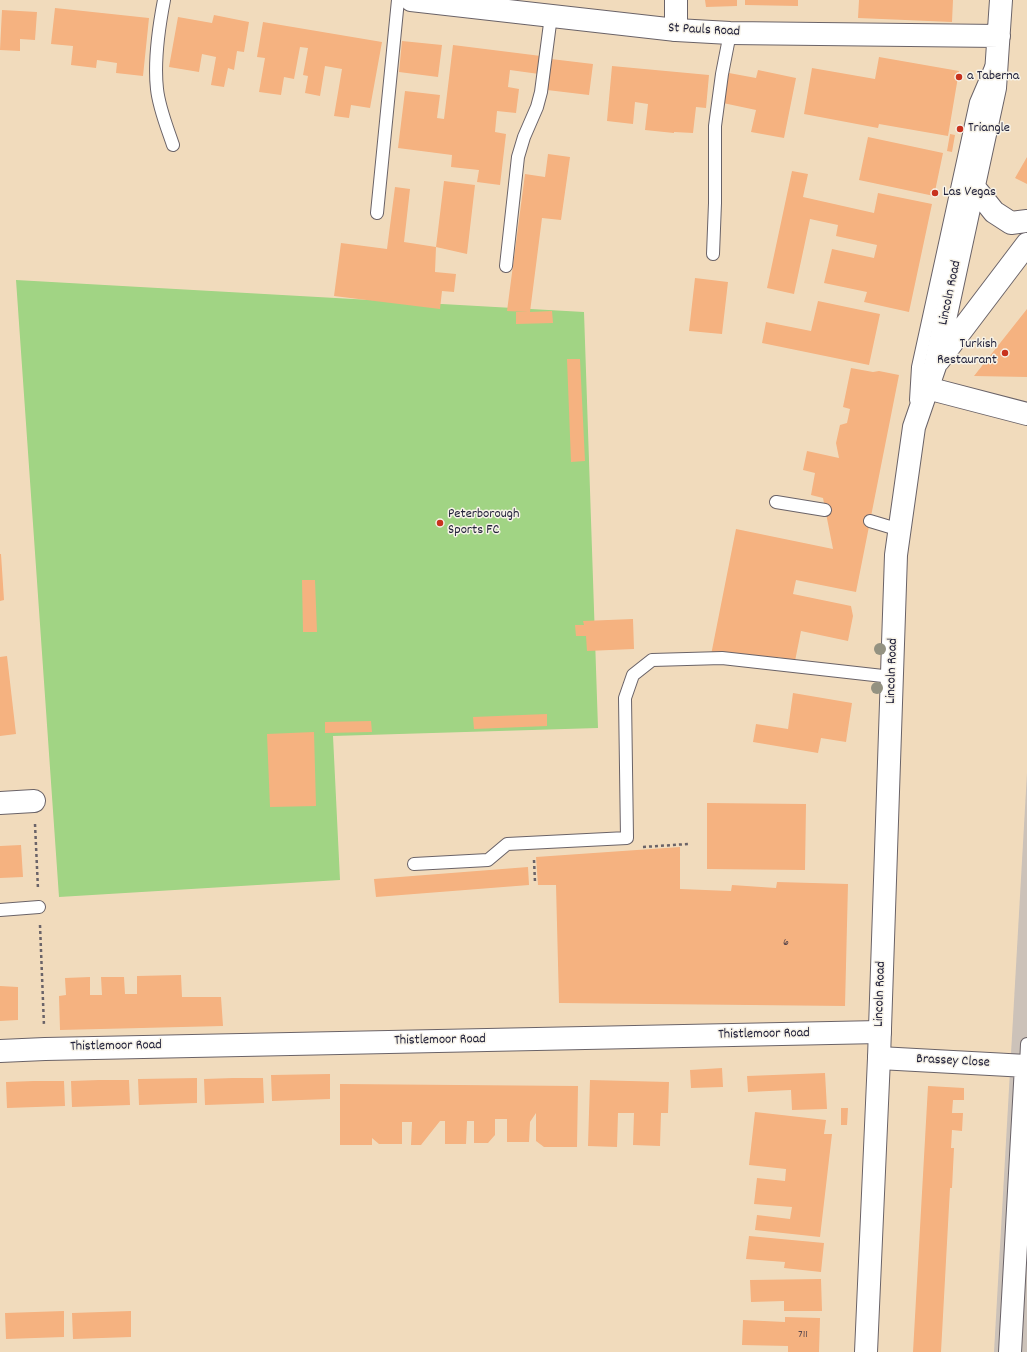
<!DOCTYPE html>
<style>
body{margin:0}
canvas{display:block;background:#f1dbbc}
</style>
<canvas width="1027" height="1352"></canvas>
<script>
const ctx = document.querySelector('canvas').getContext('2d');
ctx.lineJoin = 'round';
function paint(path, color) {
  ctx.fillStyle = color;
  ctx.fill(path, 'evenodd');
}
function stroke(path, color, width, dash) {
  ctx.strokeStyle = color;
  ctx.lineWidth = width;
  ctx.lineCap = dash ? 'butt' : 'round';
  ctx.setLineDash(dash || []);
  ctx.stroke(path);
}
function drawText(font, color, halo, rows, align = 'center') {
  ctx.font = font + ' Dekko,sans-serif';
  ctx.lineWidth = 3;
  ctx.setLineDash([]);
  ctx.textBaseline = 'middle';
  ctx.strokeStyle = halo;
  ctx.fillStyle = color;
  for (const [text, x, y, turn = 0] of rows) {
    ctx.save();
    ctx.translate(x, y);
    ctx.rotate((+turn || 0) * Math.PI / 180);
    ctx.textAlign = isNaN(turn) ? turn : align;
    if (halo) ctx.strokeText(text, 0, 0);
    ctx.fillText(text, 0, 0);
    ctx.restore();
  }
}
const industrial = new Path2D(`
 M 1027,773 L 1027,1352 L 994,1352 Z`);
const green = new Path2D(`
 M 16,280 L 584,312 L 598,728 L 333,736 L 340,880 L 59,897 Z`);
const building = new Path2D(`
 M 705,0 L 737,0 L 737,6 L 706,7 Z
 M 745,0 L 798,0 L 798,6 L 745,5 Z
 M 859,0 L 953,0 L 952,22 L 858,18 Z
 M 55,8 L 149,18 L 143,76 L 116,73 L 117,63 L 97,60 L 96,68 L 71,65 L 73,46 L 51,44 Z
 M 2,10 L 37,12 L 35,40 L 20,39 L 20,51 L 0,50 Z
 M 214,15 L 249,22 L 244,52 L 237,51 L 234,70 L 228,68 L 224,87 L 211,85 L 216,57 L 202,54 L 199,72 L 169,67 L 178,17 L 212,23 Z
 M 263,22 L 382,42 L 370,108 L 351,105 L 349,118 L 334,116 L 342,69 L 325,66 L 320,96 L 305,93 L 308,76 L 303,75 L 308,48 L 300,47 L 294,79 L 284,77 L 281,95 L 259,92 L 265,58 L 257,57 Z
 M 402,41 L 442,45 L 438,77 L 399,72 Z
 M 453,45 L 541,56 L 539,74 L 510,70 L 508,87 L 519,89 L 516,113 L 497,111 L 495,132 L 506,134 L 500,185 L 477,182 L 479,170 L 451,167 L 452,155 L 398,148 L 405,91 L 440,95 L 437,118 L 444,119 Z
 M 879,57 L 959,71 L 948,136 L 879,124 L 878,128 L 804,114 L 812,68 L 875,79 Z
 M 551,59 L 593,64 L 589,95 L 547,90 Z
 M 612,66 L 709,75 L 706,108 L 696,107 L 693,133 L 674,132 L 674,133 L 645,130 L 648,104 L 635,102 L 633,124 L 607,121 Z
 M 758,70 L 796,78 L 784,138 L 751,132 L 756,110 L 723,103 L 729,73 L 756,78 Z
 M 950,134 L 955,135 L 952,152 L 947,151 Z
 M 868,137 L 943,153 L 934,196 L 859,180 Z
 M 548,154 L 570,157 L 561,220 L 542,218 L 530,312 L 552,311 L 553,323 L 516,324 L 516,312 L 528,312 L 507,311 L 525,174 L 545,177 Z
 M 1027,157 L 1027,184 L 1015,178 Z
 M 792,171 L 808,174 L 803,197 L 874,213 L 878,193 L 932,204 L 909,312 L 864,302 L 867,292 L 824,283 L 832,249 L 874,258 L 877,245 L 836,236 L 838,225 L 810,219 L 794,294 L 767,288 Z
 M 444,181 L 475,185 L 467,254 L 436,247 Z
 M 395,187 L 410,189 L 404,242 L 436,247 L 435,272 L 456,274 L 454,292 L 442,291 L 440,309 L 334,296 L 341,243 L 387,249 Z
 M 695,278 L 728,282 L 722,334 L 689,331 Z
 M 818,301 L 880,314 L 869,365 L 762,343 L 766,322 L 811,331 Z
 M 1027,309 L 1027,377 L 974,376 Z
 M 567,359 L 580,359 L 585,461 L 571,462 Z
 M 851,368 L 873,372 L 879,371 L 899,375 L 856,592 L 796,580 L 793,594 L 851,606 L 853,616 L 848,641 L 801,631 L 795,661 L 778,657 L 777,663 L 711,655 L 736,529 L 833,549 L 823,498 L 811,495 L 815,473 L 803,470 L 807,451 L 839,458 L 836,443 L 840,425 L 847,423 L 850,409 L 843,407 Z
 M 0,554 L 1,554 L 4,600 L 0,601 Z
 M 302,580 L 315,580 L 317,632 L 303,632 Z
 M 633,619 L 634,649 L 587,651 L 586,636 L 576,636 L 575,625 L 584,625 L 583,621 Z
 M 7,656 L 16,734 L 0,736 L 0,657 Z
 M 793,693 L 852,703 L 846,742 L 821,738 L 818,753 L 753,742 L 756,724 L 788,729 Z
 M 547,714 L 547,726 L 474,729 L 473,717 Z
 M 371,721 L 372,732 L 325,733 L 325,722 Z
 M 314,732 L 316,806 L 270,807 L 267,734 Z
 M 707,803 L 806,804 L 805,870 L 707,869 Z
 M 21,845 L 23,877 L 0,878 L 0,846 Z
 M 680,847 L 680,889 L 731,891 L 732,885 L 776,888 L 777,882 L 848,884 L 845,1006 L 559,1003 L 556,885 L 538,885 L 536,857 Z
 M 528,867 L 529,885 L 376,897 L 374,879 Z
 M 181,975 L 182,997 L 221,997 L 223,1026 L 60,1030 L 59,996 L 66,995 L 65,978 L 90,977 L 90,995 L 102,995 L 101,977 L 124,977 L 125,994 L 137,994 L 137,976 Z
 M 0,986 L 18,987 L 18,1020 L 0,1021 Z
 M 722,1068 L 723,1087 L 691,1088 L 690,1070 Z
 M 825,1073 L 827,1109 L 792,1110 L 791,1090 L 748,1092 L 747,1076 Z
 M 330,1074 L 330,1099 L 272,1101 L 271,1075 Z
 M 197,1078 L 197,1103 L 139,1105 L 138,1079 Z
 M 233,1078 L 263,1078 L 264,1103 L 205,1105 L 204,1079 Z
 M 99,1080 L 129,1080 L 130,1105 L 72,1107 L 71,1081 Z
 M 590,1080 L 669,1082 L 668,1113 L 661,1113 L 660,1146 L 633,1145 L 634,1113 L 618,1113 L 617,1147 L 588,1146 Z
 M 34,1081 L 64,1081 L 65,1106 L 7,1108 L 6,1082 Z
 M 340,1084 L 578,1086 L 577,1147 L 544,1147 L 536,1141 L 536,1113 L 530,1122 L 529,1142 L 507,1142 L 507,1119 L 495,1119 L 495,1135 L 488,1143 L 474,1143 L 474,1121 L 467,1121 L 466,1144 L 445,1144 L 445,1121 L 440,1121 L 421,1145 L 411,1145 L 412,1122 L 402,1122 L 402,1144 L 379,1144 L 372,1138 L 372,1145 L 340,1145 Z
 M 928,1086 L 964,1088 L 964,1100 L 953,1100 L 952,1113 L 963,1113 L 962,1131 L 952,1130 L 951,1148 L 954,1148 L 952,1188 L 950,1188 L 941,1352 L 913,1352 Z
 M 841,1108 L 848,1108 L 847,1125 L 841,1125 Z
 M 755,1112 L 826,1120 L 824,1134 L 832,1134 L 820,1237 L 755,1230 L 757,1215 L 790,1219 L 792,1207 L 754,1204 L 757,1178 L 785,1181 L 786,1169 L 749,1165 Z
 M 749,1236 L 824,1243 L 821,1272 L 784,1268 L 785,1262 L 746,1259 Z
 M 821,1279 L 822,1311 L 784,1311 L 784,1301 L 751,1302 L 750,1280 Z
 M 64,1311 L 64,1337 L 6,1339 L 5,1313 Z
 M 131,1311 L 131,1337 L 73,1339 L 72,1313 Z
 M 785,1317 L 820,1318 L 819,1352 L 788,1352 L 788,1346 L 742,1345 L 743,1320 L 785,1322 Z`);
const path = new Path2D(`
 M 35,824 L 38,889
 M 643,847 L 688,844
 M 534,860 L 535,882
 M 40,925 L 44,1026`);
const service = new Path2D(`
 M 164,0 C 159,26 154,62 157,89 C 159,108 167,127 173,145
 M 377,213 L 398,0
 M 713,254 L 715,203 L 715,126 L 722,74 L 730,33
 M 506,266 L 518,157 L 524,137 L 537,107 L 541,92 L 551,16
 M 916,400 L 918,367 L 976,102 L 991,67
 M 776,502 L 825,510
 M 870,521 L 900,530
 M 414,864 L 488,860 L 507,844 L 627,838 L 625,698 L 633,675 L 652,660 L 722,658 L 892,677
 M 0,910 L 39,907
 M 1026,1066 L 1027,1044`);
const minor = new Path2D(`
 M 676,30 L 676,0
 M 927,388 L 1027,414
 M 0,803 L 34,801
 M 0,1051 L 45,1049 L 880,1032
 M 879,1058 L 1027,1066
 M 1010,1352 L 1026,1066`);
const tertiary = new Path2D(`
 M 411,0 L 676,30 L 730,33 L 999,36
 M 974,187 L 994,212 L 1011,223 L 1027,221
 M 939,360 L 1027,244
 M 866,1352 L 879,1058 L 896,555 L 914,427 L 935,366 L 995,88 L 1001,0`);
const trees = [
 [880,649],
 [877,688]
];
const markers = [
 [959,77,4,"#c8321e"],
 [960,129,4,"#c8321e"],
 [935,193,4,"#c8321e"],
 [1005,353,4,"#c8321e"],
 [440,523,4,"#c8321e"]
];
const numberNames = [
 ["6",786,943],
 ["711",803,1335]
];
const streetNames = [
 ["St Pauls Road",704,31,3],
 ["Lincoln Road",951,293,-78],
 ["Lincoln Road",893,671,-88],
 ["Lincoln Road",881,994,-88],
 ["Thistlemoor Road",764,1035,-1],
 ["Thistlemoor Road",440,1041,-1],
 ["Thistlemoor Road",116,1047,-1],
 ["Brassey Close",953,1062,3]
];
const poiNames = [
 ["a Taberna",967,77],
 ["Triangle",968,129],
 ["Las Vegas",943,193],
 ["Turkish",997,345,"right"],
 ["Restaurant",997,361,"right"],
 ["Peterborough",448,515],
 ["Sports FC",448,531]
];
paint(industrial, '#ccc2b9');
paint(green, '#a1d484');
paint(building, '#f5b280');
stroke(service, '#6a6368', 14);
stroke(minor, '#6a6368', 24);
stroke(tertiary, '#6a6368', 24);
stroke(path, '#6a6368', 2.5, [3, 3]);
stroke(service, '#fff', 12);
stroke(minor, '#fff', 22);
stroke(tertiary, '#fff', 22);
ctx.fillStyle = '#949281';
for (const [x, y] of trees) {
  ctx.beginPath();
  ctx.arc(x, y, 6, 0, 2 * Math.PI);
  ctx.fill();
}
for (const [x, y, r, color] of markers) {
  const dot = new Path2D();
  dot.arc(x, y, r, 0, 2 * Math.PI);
  ctx.fillStyle = color;
  ctx.fill(dot);
  stroke(dot, '#f7f3e8', 1.5);
}
drawText('12px', '#57464c', null, numberNames);
drawText('14px', '#22223b', '#f7f3e8', streetNames);
drawText('14px', '#22223b', '#f7f3e8', poiNames, 'left');
</script>
